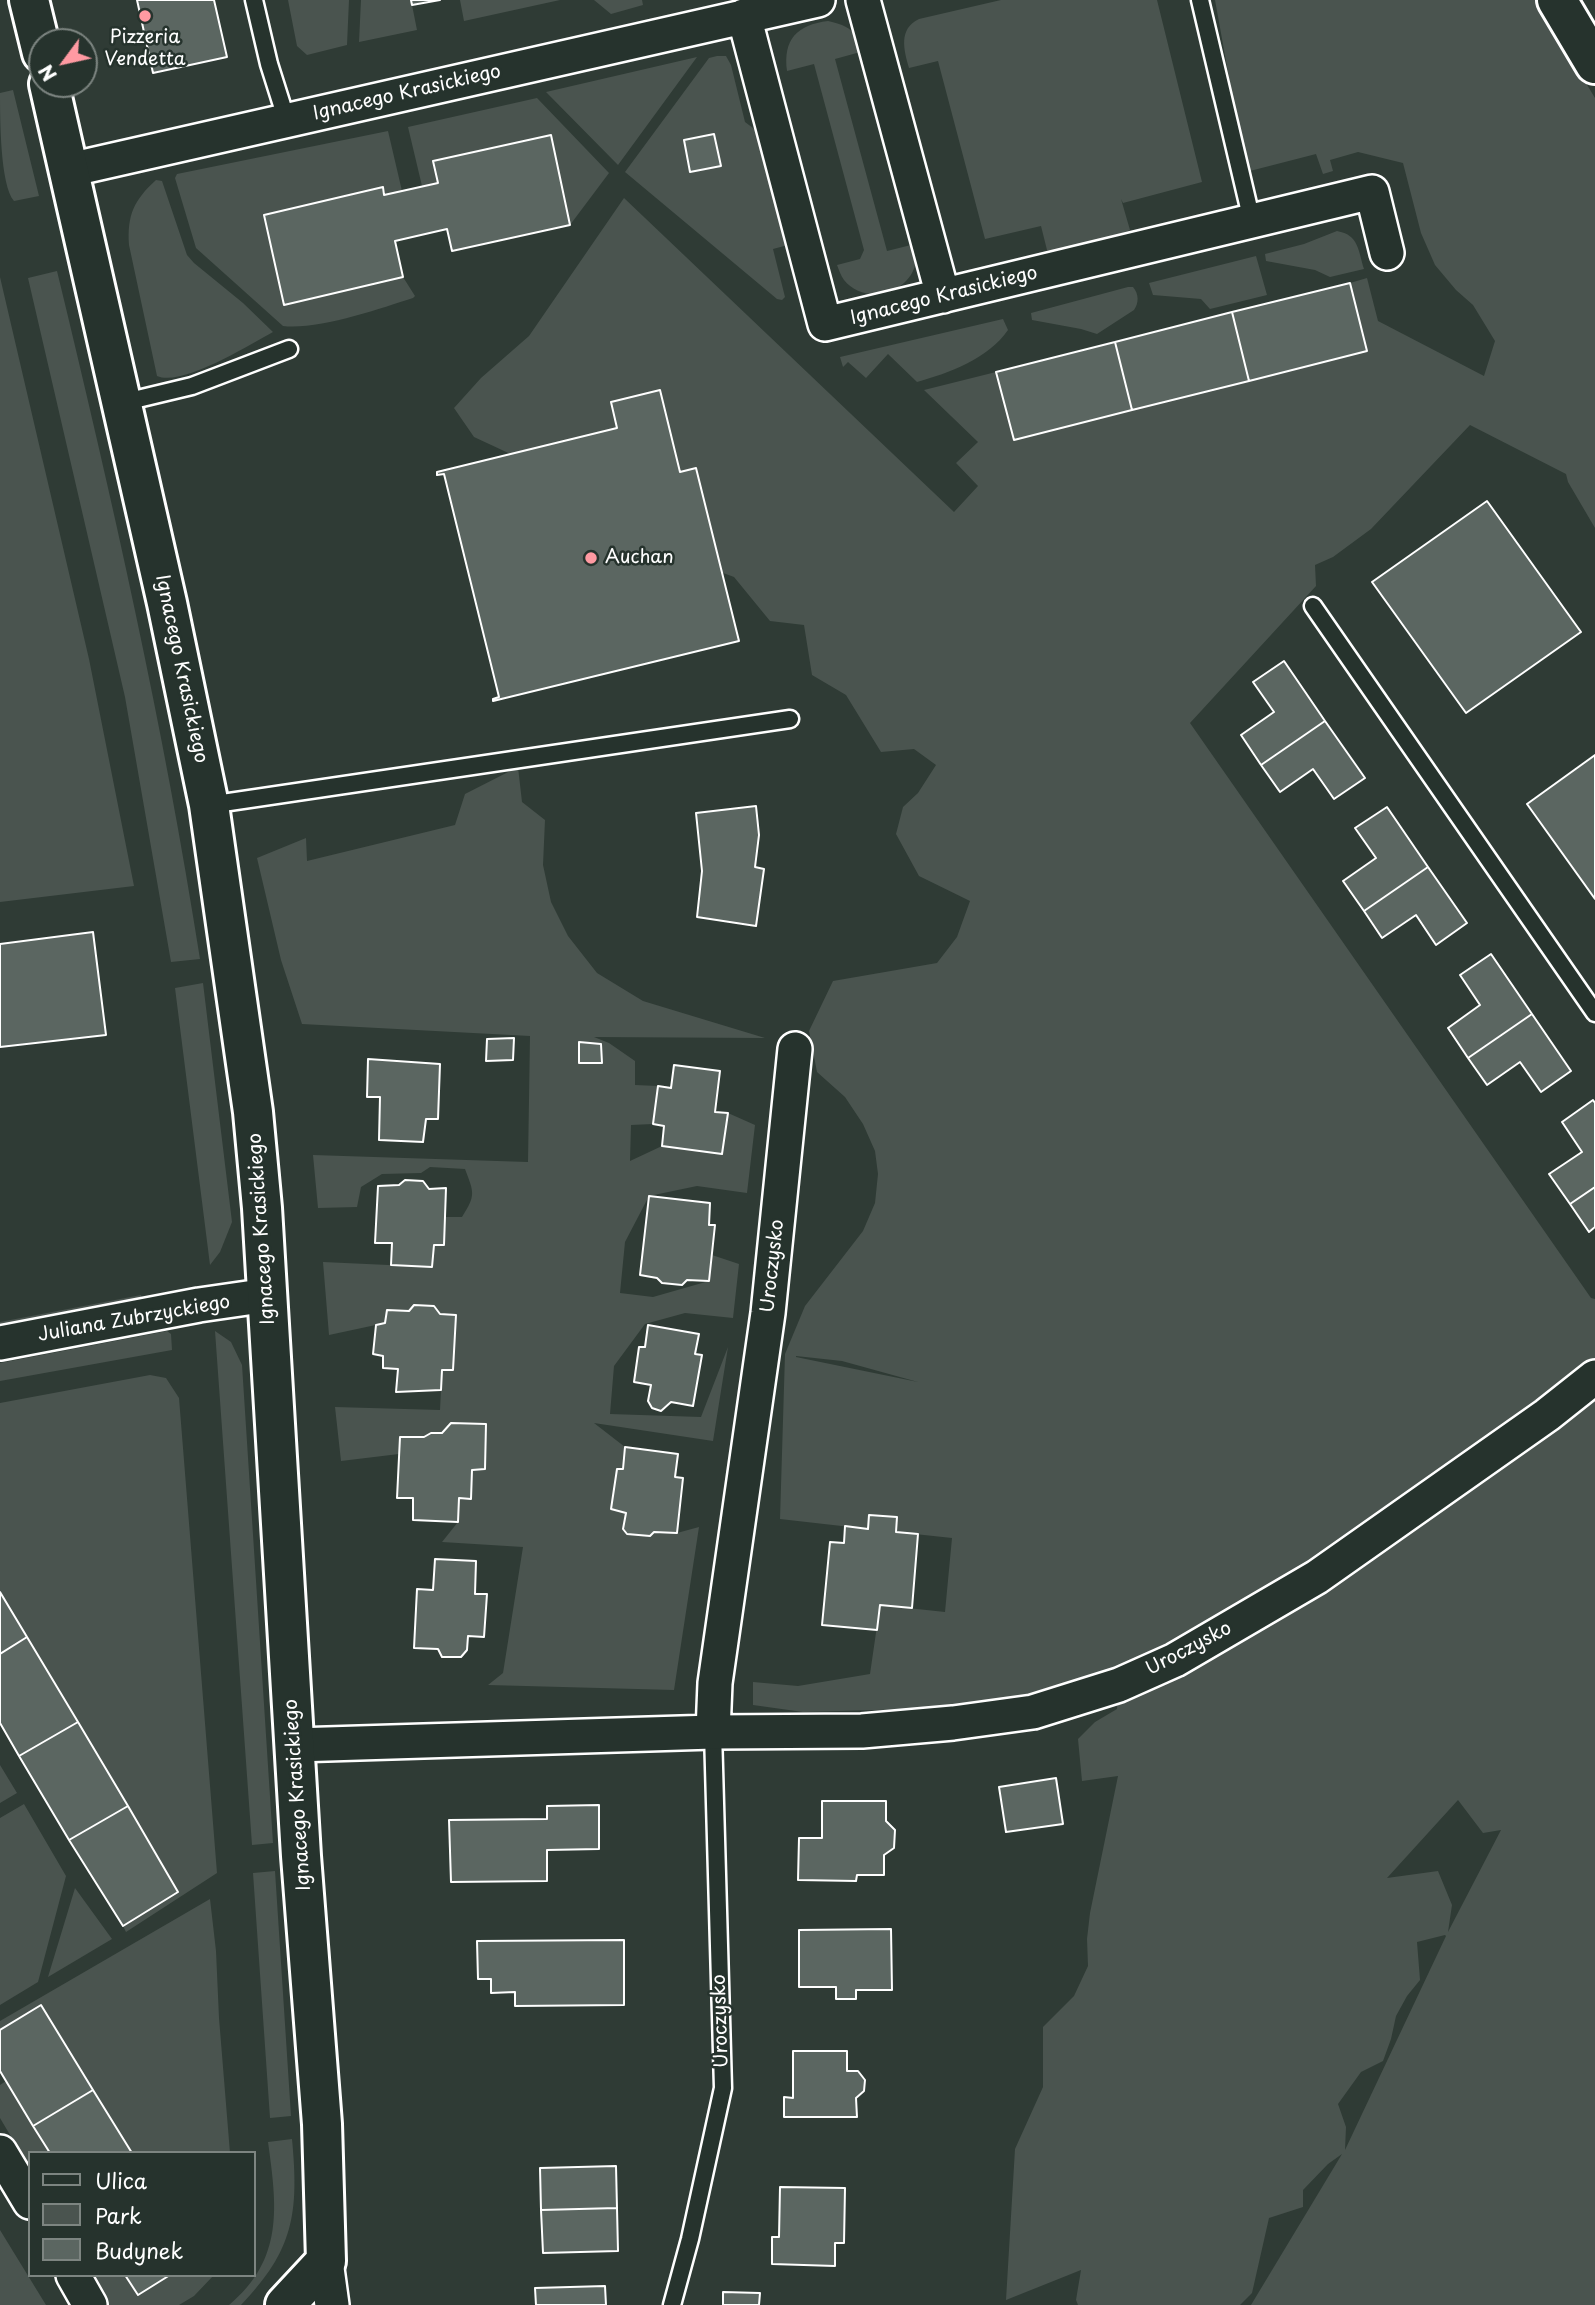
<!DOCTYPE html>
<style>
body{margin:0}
#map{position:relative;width:1595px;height:2305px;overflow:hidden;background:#2f3b35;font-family:"Playpen Sans",sans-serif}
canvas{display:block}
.legend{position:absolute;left:28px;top:2151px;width:228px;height:126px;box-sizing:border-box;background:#26332d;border:2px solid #7d8581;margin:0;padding:9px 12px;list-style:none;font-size:21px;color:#fff}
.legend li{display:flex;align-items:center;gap:14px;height:35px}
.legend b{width:35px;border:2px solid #7d8581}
.north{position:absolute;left:28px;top:28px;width:70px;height:70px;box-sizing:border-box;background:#26332d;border:2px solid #7d8581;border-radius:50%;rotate:237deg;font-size:19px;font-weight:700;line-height:28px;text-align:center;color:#fff}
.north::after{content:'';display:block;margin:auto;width:24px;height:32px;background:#ff9aa2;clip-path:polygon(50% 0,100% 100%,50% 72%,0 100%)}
</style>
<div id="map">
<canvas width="1595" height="2305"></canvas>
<ul class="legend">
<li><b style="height:9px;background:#26332d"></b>Ulica</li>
<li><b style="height:19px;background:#4a544f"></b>Park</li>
<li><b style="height:19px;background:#5b6661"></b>Budynek</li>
</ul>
<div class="north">N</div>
</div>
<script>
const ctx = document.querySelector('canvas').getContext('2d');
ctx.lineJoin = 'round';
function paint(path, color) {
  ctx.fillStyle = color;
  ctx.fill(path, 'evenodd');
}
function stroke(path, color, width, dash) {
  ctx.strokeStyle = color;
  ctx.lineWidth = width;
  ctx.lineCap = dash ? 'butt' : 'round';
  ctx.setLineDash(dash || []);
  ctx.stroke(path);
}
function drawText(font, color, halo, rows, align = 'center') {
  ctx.font = font + ' "Playpen Sans",sans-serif';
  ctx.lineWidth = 5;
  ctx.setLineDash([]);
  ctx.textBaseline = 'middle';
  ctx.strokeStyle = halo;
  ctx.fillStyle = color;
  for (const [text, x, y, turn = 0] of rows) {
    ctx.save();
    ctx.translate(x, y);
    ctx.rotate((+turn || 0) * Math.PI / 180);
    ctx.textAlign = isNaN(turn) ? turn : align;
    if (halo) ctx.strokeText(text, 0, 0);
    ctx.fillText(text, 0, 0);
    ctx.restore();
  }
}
const green = new Path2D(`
 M 288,0 L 349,0 L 347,45 L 307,55 L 297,46 Z
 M 361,0 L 411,0 L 417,30 L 359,42 Z
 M 460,0 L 560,0 L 464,21 Z
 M 594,0 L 642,0 L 643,5 L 611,14 Z
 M 1001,0 L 1157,0 L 1202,182 L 1123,203 L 1121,199 L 1130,230 C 1106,240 1074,251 1047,250 L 1041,226 L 985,239 L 938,61 L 909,68 C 904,50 898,29 919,19 Z
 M 1215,0 L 1536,0 L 1595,98 L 1595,528 L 1568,482 L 1566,474 L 1470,425 L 1371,529 L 1333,557 L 1315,565 L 1316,586 L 1190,723 L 1591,1298 L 1595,1299 L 1595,2305 L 1251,2305 L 1342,2154 L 1328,2164 L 1303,2190 L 1303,2207 L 1269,2218 L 1252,2293 L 1240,2305 L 1078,2305 L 1076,2300 L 1081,2270 L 1006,2300 L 1015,2149 L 1043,2087 L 1043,2027 L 1074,1996 L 1088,1966 L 1087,1939 L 1090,1913 L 1118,1776 L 1082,1781 L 1078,1739 L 1095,1722 L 1117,1709 L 1119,1685 L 1098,1673 L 1024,1695 L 949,1708 L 803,1712 L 753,1705 L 753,1682 L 798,1686 L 870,1674 L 880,1605 L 945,1612 L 952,1538 L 896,1532 L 897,1517 L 869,1515 L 868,1529 L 780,1519 L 785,1354 L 805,1306 L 863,1231 L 875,1203 L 878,1174 L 875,1151 L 863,1124 L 845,1097 L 817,1072 L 809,1031 L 833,981 L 937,963 L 957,937 L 970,901 L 919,876 L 896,834 L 903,807 L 918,793 L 936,765 L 914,749 L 881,752 L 846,695 L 812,675 L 804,625 L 770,621 L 734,577 L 688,560 L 517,457 L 474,437 L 454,408 L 481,378 L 529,336 L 624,198 L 954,512 L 978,486 L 956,463 L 978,442 L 924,390 L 996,372 L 1015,439 L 1367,351 L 1350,283 L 1367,278 L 1378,321 L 1484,376 L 1495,341 L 1473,305 L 1456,290 L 1435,265 L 1421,233 L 1403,163 L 1358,152 L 1330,160 L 1333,171 L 1323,174 L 1316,154 L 1246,172 ZM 796,1356 L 842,1361 L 918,1382 L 796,1357 ZM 1458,1800 L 1483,1833 L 1501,1830 L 1448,1932 L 1452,1905 L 1438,1871 L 1387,1878 ZM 1445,1935 L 1446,1936 L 1345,2150 L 1346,2127 L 1338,2104 L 1361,2072 L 1383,2061 L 1391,2039 L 1396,2016 L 1407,1996 L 1420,1980 L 1417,1942 Z
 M 828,21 C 851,26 854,31 864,51 L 835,59 L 887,251 L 915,244 C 915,249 917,256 916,261 C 911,294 865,306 844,280 C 841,276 839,270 837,265 L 860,259 L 864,250 L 814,64 L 787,71 C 783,39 797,25 828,21 Z
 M 717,56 L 726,56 L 731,65 L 745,122 L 757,131 L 788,245 L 773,249 L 785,297 L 782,300 L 777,299 L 625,172 L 709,58 Z
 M 697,57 L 618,165 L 546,92 Z
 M 13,90 L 39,196 L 14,201 C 0,185 0,117 0,93 Z
 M 537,98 L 609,173 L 570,225 L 550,135 L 433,161 L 438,183 L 422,186 L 408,127 Z
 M 388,131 L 402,191 L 384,195 L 382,187 L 264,215 L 284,305 L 403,277 L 415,296 L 413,298 C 379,309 318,330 283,326 L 196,248 L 175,178 L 177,174 Z
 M 156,180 L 162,181 L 187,255 L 194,263 L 243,303 L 273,332 C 249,345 182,387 157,376 L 129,245 C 127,215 134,200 156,180 Z
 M 1337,231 C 1359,235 1358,250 1364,269 L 1330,277 L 1315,270 L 1266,261 L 1265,254 L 1304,244 Z
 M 1256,256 L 1267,295 L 1210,309 L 1201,299 L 1153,295 L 1149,283 Z
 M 57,271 C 112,498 164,727 200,959 L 171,962 L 125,697 L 28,278 Z
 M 0,277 L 89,659 L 134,886 L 0,902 Z
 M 1128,287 L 1133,287 C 1139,294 1139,303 1134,310 L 1097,334 L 1081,329 L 1032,320 L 1031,313 Z
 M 1003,319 L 1008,330 C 988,359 949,373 917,382 L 888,354 L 866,378 L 848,362 L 843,367 L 840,357 Z
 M 518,767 L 522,802 L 545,820 L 543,865 L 551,902 L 568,936 L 597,973 L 643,1001 L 765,1038 L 594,1037 L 609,1043 L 635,1061 L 635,1085 L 658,1086 L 653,1124 L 631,1125 L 630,1161 L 662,1146 L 722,1154 L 728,1113 L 755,1125 L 747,1193 L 697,1186 L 649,1196 L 625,1242 L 620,1293 L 653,1297 L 709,1281 L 712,1255 L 739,1264 L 733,1318 L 685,1313 L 645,1324 L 614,1366 L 610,1414 L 701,1417 L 728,1347 L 713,1441 L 594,1423 L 625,1447 L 623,1469 L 617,1469 L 611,1509 L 626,1513 L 623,1528 L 627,1534 L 649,1536 L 654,1532 L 677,1533 L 699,1527 L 674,1690 L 488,1685 L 503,1673 L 523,1547 L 442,1542 L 458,1522 L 459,1498 L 471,1498 L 472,1470 L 485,1469 L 486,1424 L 451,1423 L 442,1433 L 431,1433 L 424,1437 L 400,1437 L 399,1454 L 341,1461 L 335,1407 L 440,1410 L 442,1370 L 453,1370 L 456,1316 L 440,1314 L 434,1306 L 414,1305 L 409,1311 L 387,1310 L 385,1323 L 329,1335 L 323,1262 L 432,1267 L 434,1245 L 444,1244 L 445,1217 L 462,1217 C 476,1195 474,1193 465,1169 L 430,1167 L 421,1173 L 382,1174 L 361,1187 L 357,1207 L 318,1208 L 313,1155 L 528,1162 L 530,1036 L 302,1024 L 281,960 L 257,858 L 306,838 L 307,861 L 455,825 L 465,794 Z
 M 203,983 L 232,1222 L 220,1252 L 210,1265 L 175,988 Z
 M 141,1295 L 143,1303 L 0,1329 L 0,1322 Z
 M 167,1331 L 171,1334 L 172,1350 L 0,1381 L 0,1363 Z
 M 215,1331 L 231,1342 L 242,1365 L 273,1843 L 252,1845 Z
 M 150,1375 L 166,1378 L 179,1398 L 217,1873 L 126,1932 L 123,1926 L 177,1891 L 0,1592 L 0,1403 Z
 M 0,1765 L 17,1793 L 0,1803 Z
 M 24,1804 L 66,1876 L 38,1982 L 0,2005 L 0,1818 Z
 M 275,1871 L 291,2116 L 270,2118 L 253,1873 Z
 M 75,1888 L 112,1939 L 48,1977 Z
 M 210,1899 L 216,1951 L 219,2018 L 230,2153 L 132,2153 L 41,2005 L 0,2030 L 0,2021 Z
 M 6,2081 L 50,2153 L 30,2153 L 29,2167 L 0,2118 L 0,2085 Z
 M 292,2139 C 299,2213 294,2250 241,2305 L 229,2305 C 284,2259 277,2207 268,2142 Z
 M 0,2230 L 46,2305 L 0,2305 Z
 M 85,2275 L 125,2275 L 138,2295 L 170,2275 L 214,2275 L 194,2296 L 179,2305 L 100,2305 Z`);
const building = new Path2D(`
 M 137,0 L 214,0 L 227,57 L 153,73 Z
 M 411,0 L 440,0 L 412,5 Z
 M 714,134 L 721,166 L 690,172 L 684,140 Z
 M 551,135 L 570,225 L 452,251 L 447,229 L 395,241 L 403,277 L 284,305 L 264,215 L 383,187 L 384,195 L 438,183 L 433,161 Z
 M 1350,283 L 1367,351 L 1249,381 L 1232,312 Z
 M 1232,312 L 1249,381 L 1132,410 L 1115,342 Z
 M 1115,342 L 1132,410 L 1014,440 L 996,372 Z
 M 660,390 L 680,472 L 696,468 L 739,641 L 493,701 L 493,699 L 499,697 L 444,474 L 437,475 L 437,472 L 617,428 L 611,402 Z
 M 1487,501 L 1581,632 L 1466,713 L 1372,582 Z
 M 1284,661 L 1325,721 L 1261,765 L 1241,735 L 1274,712 L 1253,682 Z
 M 1325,721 L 1365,778 L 1334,799 L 1313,769 L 1280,792 L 1261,765 Z
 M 1595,755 L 1595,899 L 1527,804 Z
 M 756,806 L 759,835 L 755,867 L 764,869 L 756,926 L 697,917 L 702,871 L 696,813 Z
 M 1387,807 L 1428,867 L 1364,911 L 1343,881 L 1376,858 L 1355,828 Z
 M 1428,867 L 1467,923 L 1436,945 L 1416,915 L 1382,938 L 1364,911 Z
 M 93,932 L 106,1035 L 0,1047 L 0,944 Z
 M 1491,954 L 1532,1014 L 1468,1058 L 1448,1028 L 1480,1005 L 1460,975 Z
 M 1532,1014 L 1571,1071 L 1541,1092 L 1520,1062 L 1487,1085 L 1468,1058 Z
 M 514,1038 L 513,1060 L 486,1061 L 487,1039 Z
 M 579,1042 L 601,1044 L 602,1063 L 579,1063 Z
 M 368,1059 L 440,1064 L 438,1119 L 426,1119 L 423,1142 L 379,1140 L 380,1097 L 367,1097 Z
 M 674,1065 L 720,1071 L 715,1112 L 728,1113 L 722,1154 L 662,1146 L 664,1126 L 653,1124 L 658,1086 L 671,1088 Z
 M 1593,1100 L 1595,1103 L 1595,1187 L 1570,1204 L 1549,1174 L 1582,1152 L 1562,1122 Z
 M 405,1180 L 423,1181 L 429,1189 L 446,1188 L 444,1245 L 434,1245 L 432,1267 L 391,1265 L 392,1243 L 375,1243 L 378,1186 L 399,1185 Z
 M 1595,1187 L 1595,1227 L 1589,1232 L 1570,1204 Z
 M 649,1196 L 710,1203 L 709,1225 L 715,1225 L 709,1281 L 687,1280 L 682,1285 L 662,1283 L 657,1278 L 640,1275 Z
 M 414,1305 L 434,1306 L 440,1314 L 456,1315 L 453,1370 L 442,1370 L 441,1390 L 396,1392 L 398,1369 L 383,1368 L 383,1356 L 373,1354 L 376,1325 L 385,1323 L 387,1310 L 409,1311 Z
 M 648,1325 L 699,1334 L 695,1354 L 702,1355 L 693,1406 L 671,1402 L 661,1411 L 652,1408 L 648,1401 L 651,1385 L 634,1382 L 639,1347 L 645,1347 Z
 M 451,1423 L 486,1424 L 485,1469 L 472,1470 L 471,1499 L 459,1498 L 458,1522 L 413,1520 L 413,1498 L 397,1498 L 400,1437 L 424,1437 L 431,1433 L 442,1433 Z
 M 625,1447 L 678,1454 L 675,1477 L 683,1478 L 677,1533 L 654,1532 L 650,1536 L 627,1534 L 623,1529 L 626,1513 L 611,1509 L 617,1469 L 623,1469 Z
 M 869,1515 L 897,1517 L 896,1532 L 918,1534 L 912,1608 L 880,1605 L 877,1630 L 822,1625 L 830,1542 L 844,1543 L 845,1526 L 868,1529 Z
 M 435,1559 L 476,1561 L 475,1594 L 487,1594 L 484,1637 L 468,1636 L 467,1650 L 461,1657 L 442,1657 L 438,1649 L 414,1648 L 417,1589 L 433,1590 Z
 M 0,1592 L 27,1637 L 0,1654 Z
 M 27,1637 L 78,1722 L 19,1756 L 0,1723 L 0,1654 Z
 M 78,1722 L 128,1806 L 69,1840 L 19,1756 Z
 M 1056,1778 L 1063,1824 L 1006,1832 L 999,1787 Z
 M 822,1801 L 886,1801 L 886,1821 L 895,1830 L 894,1848 L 884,1855 L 884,1875 L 857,1875 L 856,1881 L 798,1880 L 799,1838 L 822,1838 Z
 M 599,1805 L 599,1849 L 547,1850 L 547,1881 L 451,1882 L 449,1820 L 547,1819 L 547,1806 Z
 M 128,1806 L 178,1892 L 123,1926 L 69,1840 Z
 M 891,1929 L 892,1990 L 856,1990 L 856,1999 L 836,1999 L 836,1987 L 799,1987 L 799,1930 Z
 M 624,1940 L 624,2005 L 515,2006 L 515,1992 L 491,1993 L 491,1979 L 478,1979 L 477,1941 Z
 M 41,2005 L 93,2090 L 33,2126 L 0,2071 L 0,2030 Z
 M 793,2051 L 847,2051 L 847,2071 L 858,2071 L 865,2080 L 864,2091 L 856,2098 L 857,2117 L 784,2117 L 784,2097 L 793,2098 Z
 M 93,2090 L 132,2153 L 50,2153 L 33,2126 Z
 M 616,2166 L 617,2208 L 541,2210 L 540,2168 Z
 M 780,2187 L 845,2188 L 844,2243 L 835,2243 L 835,2266 L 772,2264 L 772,2237 L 779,2237 Z
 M 617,2208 L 618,2251 L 543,2253 L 541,2210 Z
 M 125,2275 L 170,2275 L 138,2295 Z
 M 605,2286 L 606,2305 L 536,2305 L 535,2288 Z
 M 723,2292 L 760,2293 L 759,2305 L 723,2305 Z`);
const lane = new Path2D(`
 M 254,0 L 269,64 L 287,121
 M 1200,0 L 1252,221
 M 121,403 L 192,386 L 289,349
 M 1313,606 L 1595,1013
 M 209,805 L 790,719
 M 672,2305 L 690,2239 L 723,2088 L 713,1732`);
const street = new Path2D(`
 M 863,0 L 943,296
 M 744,16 L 825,324 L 1372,192 L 1387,253
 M 69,170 L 818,0
 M 0,1343 L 199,1305 L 268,1295
 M 713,1732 L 715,1683 L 768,1313 L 795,1049
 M 295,1745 L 713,1732 L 862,1731 L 953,1723 L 1033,1712 L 1119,1685 L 1175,1660 L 1317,1577 L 1547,1415 L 1595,1377
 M 0,2152 L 30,2202
 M 326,2261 L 332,2305
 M 73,2275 L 90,2305`);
const secondary = new Path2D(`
 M 29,0 L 42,53
 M 49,84 L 167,603 L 209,805 L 253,1112 L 262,1208 L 301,1856 L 322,2124 L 326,2261 L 285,2305`);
const primary = new Path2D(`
 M 1557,0 L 1595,64`);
const markers = [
 [145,16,7,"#ff9aa2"],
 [591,558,7,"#ff9aa2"]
];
const poiNames = [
 ["Pizzeria",145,38],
 ["Vendetta",145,60],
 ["Auchan",605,558,"left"]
];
const streetNames = [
 ["Ignacego Krasickiego",407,93,-13],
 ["Ignacego Krasickiego",944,296,-14],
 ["Ignacego Krasickiego",181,669,78],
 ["Ignacego Krasickiego",262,1229,-94],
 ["Uroczysko",773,1266,-84],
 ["Juliana Zubrzyckiego",134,1319,-10],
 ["Uroczysko",1189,1649,-28],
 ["Ignacego Krasickiego",298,1795,-94],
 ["Uroczysko",721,2021,-92]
];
paint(green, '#4a544f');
paint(building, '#5b6661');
stroke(building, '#fff', 2);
stroke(lane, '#fff', 21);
stroke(street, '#fff', 38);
stroke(secondary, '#fff', 44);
stroke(primary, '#fff', 44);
stroke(lane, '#26332d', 16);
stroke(street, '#26332d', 33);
stroke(secondary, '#26332d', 38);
stroke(primary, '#26332d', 38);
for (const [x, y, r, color] of markers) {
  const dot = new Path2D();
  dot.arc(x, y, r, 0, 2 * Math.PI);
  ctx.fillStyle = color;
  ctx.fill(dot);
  stroke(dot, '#26332d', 2.5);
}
drawText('19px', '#fff', '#26332d', poiNames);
drawText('19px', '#fff', '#26332d', streetNames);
</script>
